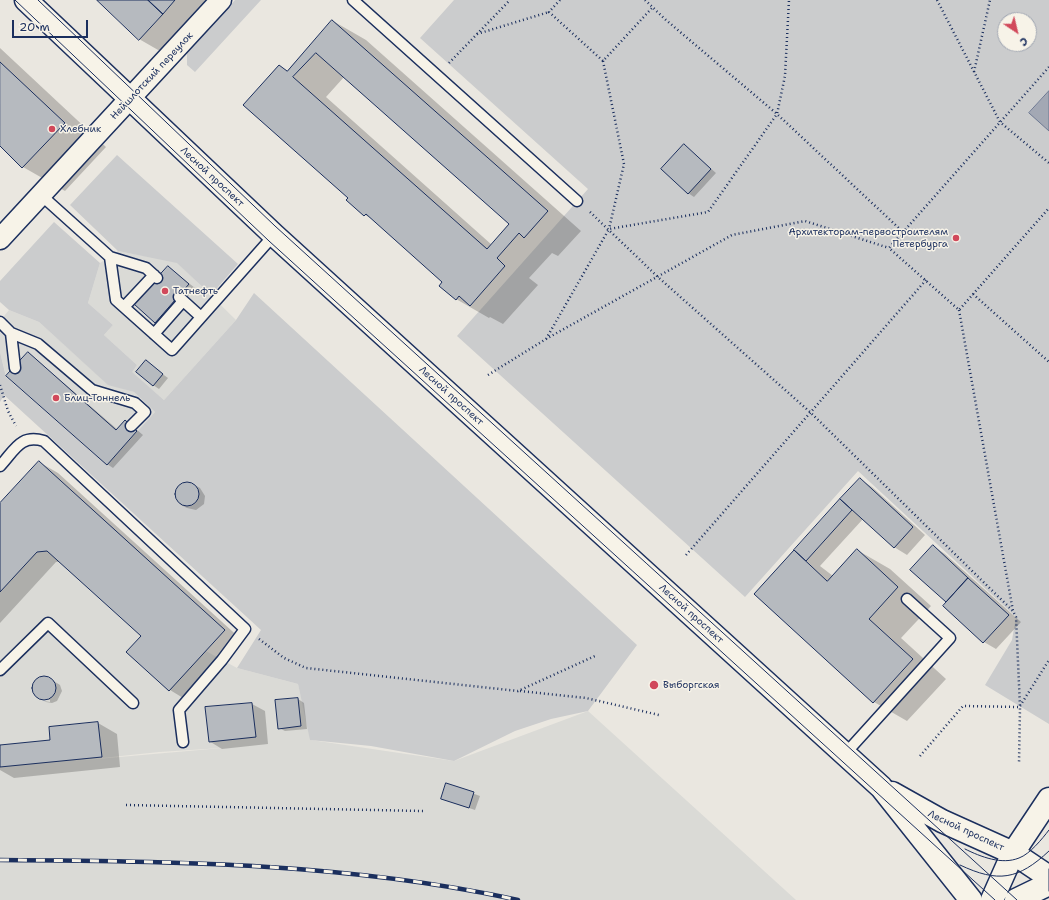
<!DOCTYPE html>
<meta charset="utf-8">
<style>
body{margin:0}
#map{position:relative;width:1049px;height:900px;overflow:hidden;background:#eae7e0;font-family:"Shantell Sans",sans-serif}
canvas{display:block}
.north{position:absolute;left:997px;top:12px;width:40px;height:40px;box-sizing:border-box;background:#f7f3e8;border:1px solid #9fa5b1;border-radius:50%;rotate:145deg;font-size:11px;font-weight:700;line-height:16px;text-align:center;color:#1b2f5e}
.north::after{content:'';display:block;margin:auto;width:14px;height:18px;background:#d1495b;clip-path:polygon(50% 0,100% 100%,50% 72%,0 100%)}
.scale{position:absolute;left:12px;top:20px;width:76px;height:18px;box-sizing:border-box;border:2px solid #1b2f5e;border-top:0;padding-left:5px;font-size:12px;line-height:14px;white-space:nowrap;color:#1b2f5e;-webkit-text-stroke:3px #f7f3e8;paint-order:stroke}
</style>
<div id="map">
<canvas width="1049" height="900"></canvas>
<div class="north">С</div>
<div class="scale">20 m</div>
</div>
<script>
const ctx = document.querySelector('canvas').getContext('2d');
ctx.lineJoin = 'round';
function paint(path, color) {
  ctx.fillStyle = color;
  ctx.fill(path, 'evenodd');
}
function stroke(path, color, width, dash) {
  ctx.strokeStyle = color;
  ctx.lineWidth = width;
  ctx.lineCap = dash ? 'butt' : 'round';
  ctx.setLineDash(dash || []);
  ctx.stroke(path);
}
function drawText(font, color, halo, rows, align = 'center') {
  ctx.font = font + ' "Shantell Sans",sans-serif';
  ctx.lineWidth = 3;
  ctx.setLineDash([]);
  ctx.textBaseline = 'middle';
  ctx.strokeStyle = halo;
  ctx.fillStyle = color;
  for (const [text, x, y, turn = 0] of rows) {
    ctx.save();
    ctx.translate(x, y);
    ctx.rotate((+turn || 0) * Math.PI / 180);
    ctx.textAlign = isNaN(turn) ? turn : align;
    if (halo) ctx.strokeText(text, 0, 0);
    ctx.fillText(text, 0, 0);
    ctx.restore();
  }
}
const built = new Path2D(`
 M 118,251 L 177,262 L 236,320 L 164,400 L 131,372 L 137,365 L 104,335 L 113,325 L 88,303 L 100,263 Z
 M 9,310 L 39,322 L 108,384 L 134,392 L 155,412 L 107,465 L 6,376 L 0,352 L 0,321 Z
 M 39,461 L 225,630 L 206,651 L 237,668 L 298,684 L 311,740 L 454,761 L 588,711 L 796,900 L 0,900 L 0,503 ZM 222,748 L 74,761 L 159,752 Z`);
const green = new Path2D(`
 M 235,0 L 261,0 L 195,72 L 187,65 L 187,53 Z
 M 454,0 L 1049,0 L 1049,724 L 985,685 L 1012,640 L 1016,617 L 858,471 L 745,597 L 457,336 L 588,189 L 420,38 ZM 1005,20 L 1029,20 L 1029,44 L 1005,44 Z
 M 117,155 L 238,264 L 211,295 L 177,263 L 118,251 L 70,205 Z
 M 54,222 L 100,263 L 88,303 L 113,325 L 104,335 L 137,365 L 132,372 L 164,400 L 236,320 L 254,293 L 637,645 L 588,711 L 551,719 L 515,731 L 454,761 L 371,746 L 310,740 L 298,684 L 237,668 L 261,630 L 4,395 L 0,402 L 0,352 L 6,377 L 107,465 L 155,412 L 134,392 L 108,385 L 39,322 L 9,310 L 0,302 L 0,281 Z`);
const water = new Path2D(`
 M 1049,91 L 1049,131 L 1029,113 Z`);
const shadow = new Path2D(`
 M 99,0 L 225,0 L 172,58 L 139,39 Z
 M 333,21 L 366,40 L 581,231 L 558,256 L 552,253 L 529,278 L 538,285 L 503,324 L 490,317 L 489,318 L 456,299 L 444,282 L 377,222 L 365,215 L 350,198 L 279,66 L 288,71 ZM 344,77 L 511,224 L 492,245 L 326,97 Z
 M 0,48 L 106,147 L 65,191 L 23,167 L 0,145 Z
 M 685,146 L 716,173 L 694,197 L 688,193 Z
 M 168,267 L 195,288 L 162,326 L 156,322 Z
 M 29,353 L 118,430 L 131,425 L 143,435 L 113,468 L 107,464 Z
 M 146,362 L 168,378 L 159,389 L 153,385 Z
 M 39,462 L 58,473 L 243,641 L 188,701 L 170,690 L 128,652 L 142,636 L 61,562 L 56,562 L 0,623 L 0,505 Z
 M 860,479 L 872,487 L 925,535 L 907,555 L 894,547 L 863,519 L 820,566 L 833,576 L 857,550 L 890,569 L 931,606 L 901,638 L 946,679 L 907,721 L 874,702 L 755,594 Z
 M 184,483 L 193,484 L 200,488 L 205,496 L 204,504 L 196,510 L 187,508 L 181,505 L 175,497 L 177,488 Z
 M 933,546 L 945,554 L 1021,622 L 996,649 L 984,642 L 947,602 L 912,570 Z
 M 43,677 L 49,678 L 60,685 L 62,691 L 57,701 L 52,703 L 46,702 L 44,701 L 50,702 L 50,700 L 39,698 L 35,694 L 34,683 L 37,679 Z
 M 298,699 L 304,703 L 307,729 L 285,731 L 279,728 Z
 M 252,704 L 265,711 L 268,744 L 222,749 L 209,741 L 206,708 Z
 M 98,723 L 117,734 L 120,767 L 14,778 L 0,770 L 0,746 L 51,741 L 50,727 Z
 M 446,784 L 480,796 L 475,810 L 442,799 Z`);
const building = new Path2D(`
 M 97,0 L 148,0 L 163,14 L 139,40 Z
 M 148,0 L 175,0 L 163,14 Z
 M 332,20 L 548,211 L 524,238 L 519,233 L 497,258 L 505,266 L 470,306 L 459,296 L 456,300 L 439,286 L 442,282 L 366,214 L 364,216 L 346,200 L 348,198 L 243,105 L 279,65 L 287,71 ZM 316,53 L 509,224 L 487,249 L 293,77 Z
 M 0,62 L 65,123 L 22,168 L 0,146 Z
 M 684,144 L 711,169 L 688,194 L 661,169 Z
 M 168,266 L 189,284 L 155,323 L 134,304 Z
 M 28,352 L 116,430 L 125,420 L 137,431 L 107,465 L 6,376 Z
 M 146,360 L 163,374 L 153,386 L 136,372 Z
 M 39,461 L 225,630 L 169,691 L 126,652 L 141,636 L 47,551 L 37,552 L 0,592 L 0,503 Z
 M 860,478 L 913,527 L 894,548 L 840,499 Z
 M175 494a12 12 0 1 1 24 0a12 12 0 1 1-24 0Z
 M 840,499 L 852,510 L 806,561 L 794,550 Z
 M 933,545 L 968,578 L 946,602 L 910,570 Z
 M 857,549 L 898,587 L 869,619 L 913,659 L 873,703 L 754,594 L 794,550 L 827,581 Z
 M 968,578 L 1009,615 L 983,643 L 943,606 Z
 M32 688a12 12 0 1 1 24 0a12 12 0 1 1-24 0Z
 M 298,698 L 301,726 L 278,729 L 275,700 Z
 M 252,703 L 256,737 L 209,742 L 205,707 Z
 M 98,722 L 102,757 L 0,767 L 0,745 L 50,740 L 49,727 Z
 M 446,783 L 474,792 L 469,808 L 441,799 Z`);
const path = new Path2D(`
 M 560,0 L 549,12 L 603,61 L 652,8
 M 645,0 L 666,20 L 777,114 L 903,232
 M 937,0 L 1000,122 L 1049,163
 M 477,34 L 549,12
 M 603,61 L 624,164 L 609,229
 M 449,63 L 510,0
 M 1049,67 L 889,248 L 959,310 L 1049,208
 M 974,72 L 990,0
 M 590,212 L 659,278 L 810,412 L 1013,611
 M 973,294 L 1049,362
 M 959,310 L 1013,611 L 1016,617 L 1020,707 L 1019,764
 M 546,339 L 609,229 L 708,212 L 777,114 L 785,76 L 789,0
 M 488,375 L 546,339 L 732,235 L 805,221 L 889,248
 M 0,385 L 8,411 L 16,426
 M 686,555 L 926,280
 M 259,639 L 284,658 L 306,668 L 518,691 L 595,656
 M 520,691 L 586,698 L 659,715
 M 1020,706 L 1049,660
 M 920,756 L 963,706 L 1020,707
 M 126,805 L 423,811`);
const service = new Path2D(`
 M 353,0 L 577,201
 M 41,195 L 110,257 L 146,268 L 157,278
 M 110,257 L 116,300 L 172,350 L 274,235
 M 179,297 L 201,317
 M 124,307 L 154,275
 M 0,322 L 11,333 L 38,344 L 92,390 L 135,403 L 145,412 L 131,426
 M 11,333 L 15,368
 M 154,334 L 183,301
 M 0,466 C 15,450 20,434 44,441 L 245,629 L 222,660 L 179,710 L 183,742
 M 0,670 L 48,623 L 133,703
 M 845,754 L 950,638 L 907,599`);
const minor = new Path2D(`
 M 0,239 L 221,0`);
const tertiary = new Path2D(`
 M 992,900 L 1013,853 L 1049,799
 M 1016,900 L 1049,884`);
const secondary = new Path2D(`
 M 26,0 L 274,235 L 881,787 L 971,900
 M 892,793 L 942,821 L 1013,853 L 1049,877`);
const tram = new Path2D(`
 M 15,0 L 269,241 L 995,900
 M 38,0 L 275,226 L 1017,900
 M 965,849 C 981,857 1002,865 1019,858 C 1030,854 1042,839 1049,830
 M 960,865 C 998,883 1018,880 1049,851
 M 1049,869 L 1049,891`);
const rail = new Path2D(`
 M 0,860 C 173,861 349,863 518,900`);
const markers = [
 [52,129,4,"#d1495b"],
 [956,238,4,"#d1495b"],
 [165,291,4,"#d1495b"],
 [56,398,4,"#d1495b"],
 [654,685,5,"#d1495b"]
];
const streetNames = [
 ["Нейшлотский переулок",152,76,-47],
 ["Лесной проспект",212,177,43],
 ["Лесной проспект",451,396,42],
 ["Лесной проспект",691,614,42],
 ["Лесной проспект",966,831,25]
];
const poiNames = [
 ["Хлебник",60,129],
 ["Архитекторам-первостроителям",948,232,"right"],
 ["Петербурга",948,244,"right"],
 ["Татнефть",173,291],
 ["Блиц-Тоннель",64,398],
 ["Выборгская",663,685]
];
paint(built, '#dadad6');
paint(green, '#cbcccd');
paint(water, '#a3a8b4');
stroke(water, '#6d7892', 1);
paint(shadow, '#0003');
paint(building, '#b6babf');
stroke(building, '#1b2f5e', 1);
stroke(service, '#1b2f5e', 13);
stroke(minor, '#1b2f5e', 23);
stroke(tertiary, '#1b2f5e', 25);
stroke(secondary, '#1b2f5e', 25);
stroke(path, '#1b2f5e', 2.5, [1, 3]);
stroke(service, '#f7f3e8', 10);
stroke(minor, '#f7f3e8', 20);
stroke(tertiary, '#f7f3e8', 22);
stroke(secondary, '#f7f3e8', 22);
stroke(tram, '#1b2f5e', 1);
stroke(rail, '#1b2f5e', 4.5);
stroke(rail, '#f7f3e8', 3, [9]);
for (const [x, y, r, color] of markers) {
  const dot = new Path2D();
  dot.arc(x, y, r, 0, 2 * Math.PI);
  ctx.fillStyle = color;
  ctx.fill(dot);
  stroke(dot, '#f7f3e8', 1.5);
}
drawText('10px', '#1b2f5e', '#f7f3e8', streetNames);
drawText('10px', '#1b2f5e', '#f7f3e8', poiNames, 'left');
</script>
